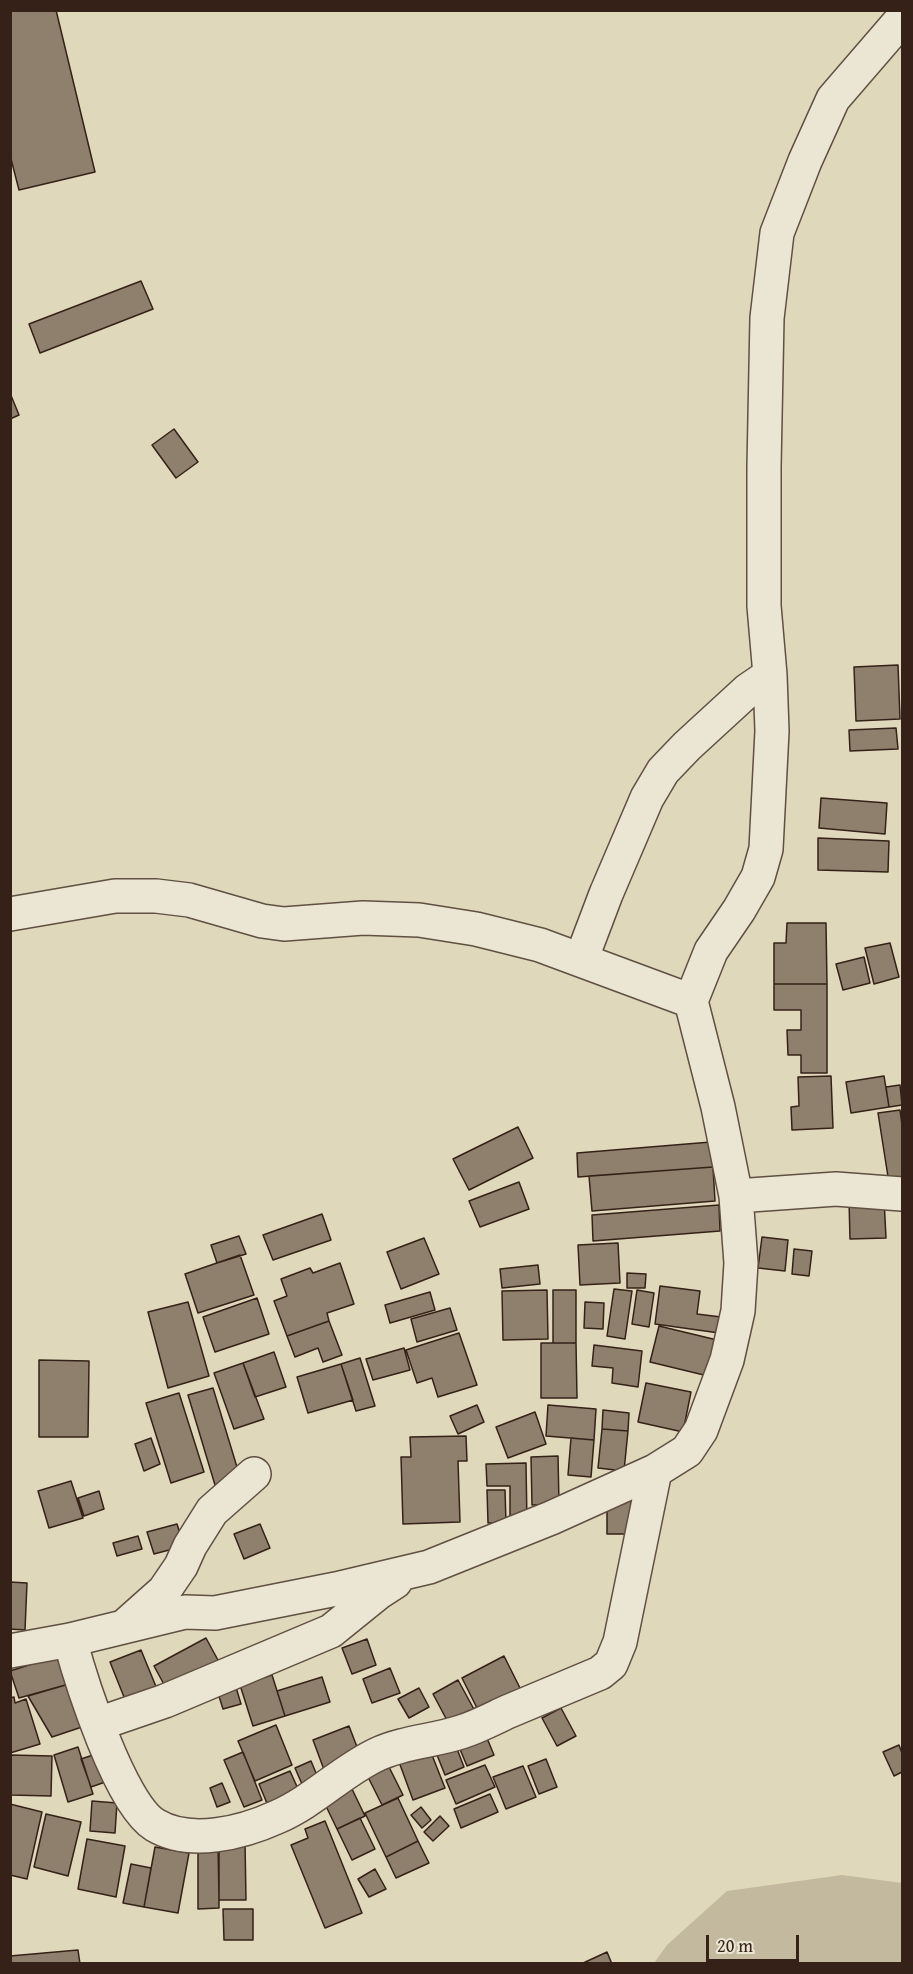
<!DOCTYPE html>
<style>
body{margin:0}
#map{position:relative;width:913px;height:1974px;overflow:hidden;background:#e0d8bb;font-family:"Gentium Book Plus",serif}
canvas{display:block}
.frame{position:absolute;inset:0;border:12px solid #362119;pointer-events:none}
.scale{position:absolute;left:706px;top:1935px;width:93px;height:27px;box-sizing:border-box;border:3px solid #362119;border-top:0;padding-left:8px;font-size:18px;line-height:21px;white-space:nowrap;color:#362119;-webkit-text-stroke:4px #ebe6d3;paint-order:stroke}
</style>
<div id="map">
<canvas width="913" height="1974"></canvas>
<div class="frame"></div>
<div class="scale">20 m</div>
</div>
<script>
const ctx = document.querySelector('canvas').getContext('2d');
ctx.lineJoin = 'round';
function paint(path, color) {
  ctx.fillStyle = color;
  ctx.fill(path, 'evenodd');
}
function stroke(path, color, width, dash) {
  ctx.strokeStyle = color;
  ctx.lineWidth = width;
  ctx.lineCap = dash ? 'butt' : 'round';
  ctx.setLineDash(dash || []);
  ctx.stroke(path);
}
const green = new Path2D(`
 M 842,1875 L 902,1883 L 902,1963 L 654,1963 L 667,1945 L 727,1891 Z`);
const building = new Path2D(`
 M 10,10 L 56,10 L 95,172 L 19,190 L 10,155 Z
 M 141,281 L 153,309 L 40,353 L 29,324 Z
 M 10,393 L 19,415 L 10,419 Z
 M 174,429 L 198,462 L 176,478 L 152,445 Z
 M 898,665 L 900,719 L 856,721 L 854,667 Z
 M 896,728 L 898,749 L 850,751 L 849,730 Z
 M 821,798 L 887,803 L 885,834 L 819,828 Z
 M 818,838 L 889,841 L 888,872 L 818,870 Z
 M 787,923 L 826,923 L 827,984 L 774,984 L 774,943 L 786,943 Z
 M 890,943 L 899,977 L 874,984 L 865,948 Z
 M 864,957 L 870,983 L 843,990 L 836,964 Z
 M 774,984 L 827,984 L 827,1073 L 801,1073 L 801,1055 L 788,1055 L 787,1030 L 801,1030 L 801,1010 L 774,1010 Z
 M 831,1076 L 833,1128 L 792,1130 L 791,1107 L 799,1106 L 798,1077 Z
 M 884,1076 L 889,1107 L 851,1113 L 846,1082 Z
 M 900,1085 L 902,1105 L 889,1107 L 886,1087 Z
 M 900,1110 L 902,1125 L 902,1181 L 889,1183 L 878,1113 Z
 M 518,1127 L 533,1158 L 469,1190 L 453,1159 Z
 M 711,1142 L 713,1167 L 578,1177 L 577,1153 Z
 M 713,1167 L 715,1201 L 592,1211 L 589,1176 Z
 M 519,1182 L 529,1209 L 480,1227 L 469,1201 Z
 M 884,1199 L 886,1238 L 850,1239 L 849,1200 Z
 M 719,1205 L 720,1231 L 593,1241 L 592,1215 Z
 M 322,1214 L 331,1240 L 273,1260 L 263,1235 Z
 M 239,1236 L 246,1254 L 217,1263 L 211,1245 Z
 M 762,1237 L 788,1240 L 785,1271 L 758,1268 Z
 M 424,1238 L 439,1274 L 401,1289 L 387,1252 Z
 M 618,1243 L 620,1283 L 580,1285 L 578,1245 Z
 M 794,1249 L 812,1251 L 809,1276 L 792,1274 Z
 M 240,1255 L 254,1295 L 198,1313 L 185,1274 Z
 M 340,1263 L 354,1304 L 327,1313 L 329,1321 L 287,1336 L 274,1301 L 287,1296 L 281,1279 L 310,1268 L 313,1273 Z
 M 538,1265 L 540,1284 L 502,1288 L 500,1269 Z
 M 627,1273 L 646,1274 L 645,1288 L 627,1288 Z
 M 660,1286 L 700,1291 L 697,1314 L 721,1317 L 719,1333 L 655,1324 Z
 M 614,1289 L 632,1291 L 625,1339 L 607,1336 Z
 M 547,1290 L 548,1339 L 503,1340 L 502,1291 Z
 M 553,1290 L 576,1290 L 576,1343 L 553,1343 Z
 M 637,1290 L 654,1293 L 649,1327 L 632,1324 Z
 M 430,1292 L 435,1310 L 390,1323 L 385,1305 Z
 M 257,1298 L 269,1334 L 215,1352 L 203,1317 Z
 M 188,1302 L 209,1376 L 168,1388 L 148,1312 Z
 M 585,1302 L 604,1303 L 603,1329 L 584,1328 Z
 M 450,1308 L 457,1330 L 417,1342 L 411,1319 Z
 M 329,1321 L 342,1355 L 323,1362 L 318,1348 L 295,1357 L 287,1336 Z
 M 659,1326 L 717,1340 L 708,1376 L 650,1362 Z
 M 459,1333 L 477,1385 L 438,1397 L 432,1378 L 417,1383 L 406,1350 Z
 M 541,1343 L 576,1343 L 577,1398 L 541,1398 Z
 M 594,1345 L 642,1351 L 638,1387 L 612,1383 L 613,1368 L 592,1366 Z
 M 404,1348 L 410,1370 L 373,1380 L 366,1359 Z
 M 274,1352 L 286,1387 L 255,1397 L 243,1363 Z
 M 360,1358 L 375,1406 L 356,1411 L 341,1364 Z
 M 39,1360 L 89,1361 L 88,1437 L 39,1437 Z
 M 243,1363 L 264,1419 L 234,1429 L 214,1373 Z
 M 341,1364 L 353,1400 L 308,1413 L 297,1377 Z
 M 646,1383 L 691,1392 L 683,1432 L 638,1422 Z
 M 213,1388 L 240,1477 L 215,1485 L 188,1395 Z
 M 179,1393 L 204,1472 L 171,1483 L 146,1403 Z
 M 477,1405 L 484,1422 L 458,1434 L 450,1416 Z
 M 548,1405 L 596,1409 L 594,1440 L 546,1436 Z
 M 603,1410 L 629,1413 L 628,1431 L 602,1429 Z
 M 535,1412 L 546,1444 L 508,1458 L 496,1427 Z
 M 602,1429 L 628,1431 L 624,1471 L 598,1468 Z
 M 466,1436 L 467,1461 L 458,1461 L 460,1522 L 403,1524 L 401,1457 L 411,1457 L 410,1437 Z
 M 151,1438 L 160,1464 L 144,1471 L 135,1444 Z
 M 571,1438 L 594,1440 L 591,1477 L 568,1475 Z
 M 558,1456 L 559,1504 L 532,1505 L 531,1457 Z
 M 526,1463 L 527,1524 L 510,1525 L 510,1486 L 487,1486 L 486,1464 Z
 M 71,1481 L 83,1518 L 49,1528 L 38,1491 Z
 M 487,1490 L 505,1490 L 506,1523 L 488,1523 Z
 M 99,1491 L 104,1509 L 84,1516 L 78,1498 Z
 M 607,1501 L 631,1501 L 632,1534 L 607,1534 Z
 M 177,1524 L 184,1546 L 154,1554 L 147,1532 Z
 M 260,1524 L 270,1548 L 244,1559 L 234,1534 Z
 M 138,1536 L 142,1549 L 117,1556 L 113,1543 Z
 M 10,1582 L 27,1583 L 25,1630 L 10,1629 Z
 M 206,1638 L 219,1662 L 167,1690 L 154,1666 Z
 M 367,1639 L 376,1665 L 352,1674 L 342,1648 Z
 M 141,1650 L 157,1689 L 126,1702 L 110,1662 Z
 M 67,1653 L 69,1684 L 19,1698 L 10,1671 Z
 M 504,1656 L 522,1692 L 480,1714 L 462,1678 Z
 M 390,1668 L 400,1693 L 372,1703 L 363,1679 Z
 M 272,1675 L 285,1716 L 253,1726 L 240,1685 Z
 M 322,1677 L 330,1702 L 285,1716 L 277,1691 Z
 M 458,1680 L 476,1713 L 450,1726 L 433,1694 Z
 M 69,1684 L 85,1726 L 52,1737 L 28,1696 Z
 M 235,1684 L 241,1704 L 223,1709 L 217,1690 Z
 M 419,1688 L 429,1707 L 409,1718 L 398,1699 Z
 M 14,1697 L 15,1703 L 26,1699 L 40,1744 L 10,1753 L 10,1698 Z
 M 561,1708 L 576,1736 L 557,1746 L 542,1718 Z
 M 276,1725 L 292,1765 L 255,1781 L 238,1741 Z
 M 349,1726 L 362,1760 L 326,1775 L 313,1740 Z
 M 484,1731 L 494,1755 L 467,1766 L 457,1742 Z
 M 452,1736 L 464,1767 L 445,1775 L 433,1745 Z
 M 899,1745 L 902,1753 L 902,1772 L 894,1776 L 883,1752 Z
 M 78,1747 L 93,1794 L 68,1802 L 54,1755 Z
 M 430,1750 L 445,1788 L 413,1800 L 399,1762 Z
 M 102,1752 L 111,1780 L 91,1787 L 81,1759 Z
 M 243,1752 L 262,1800 L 244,1807 L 224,1760 Z
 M 10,1755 L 52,1756 L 51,1796 L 10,1795 Z
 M 546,1759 L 557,1787 L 539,1794 L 528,1766 Z
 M 311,1761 L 321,1785 L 305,1791 L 295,1768 Z
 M 485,1765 L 495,1787 L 456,1804 L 446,1780 Z
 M 523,1766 L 536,1797 L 506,1809 L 493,1777 Z
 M 389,1767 L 403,1795 L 382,1805 L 368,1777 Z
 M 290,1771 L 303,1800 L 271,1813 L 259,1784 Z
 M 222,1783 L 230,1802 L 217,1807 L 210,1788 Z
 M 352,1789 L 365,1816 L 337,1829 L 324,1802 Z
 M 490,1794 L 498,1812 L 461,1828 L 454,1809 Z
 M 398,1798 L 418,1841 L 386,1857 L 365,1813 Z
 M 92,1801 L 117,1803 L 115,1833 L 90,1831 Z
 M 10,1804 L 42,1812 L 27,1879 L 10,1875 Z
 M 421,1807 L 431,1820 L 422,1828 L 411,1815 Z
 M 46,1814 L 81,1822 L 68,1876 L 34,1867 Z
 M 440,1816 L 449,1826 L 433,1841 L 424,1832 Z
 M 360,1818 L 375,1849 L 352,1860 L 337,1829 Z
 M 325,1821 L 362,1913 L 325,1928 L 291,1845 L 308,1838 L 305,1829 Z
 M 87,1839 L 125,1846 L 116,1897 L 78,1889 Z
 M 198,1839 L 219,1839 L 219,1908 L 198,1909 Z
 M 418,1841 L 429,1863 L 396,1878 L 386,1857 Z
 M 218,1842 L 245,1842 L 246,1900 L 219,1900 Z
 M 155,1847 L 189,1853 L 178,1913 L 144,1907 Z
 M 131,1864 L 151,1868 L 144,1907 L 123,1903 Z
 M 375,1869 L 386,1889 L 369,1897 L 358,1879 Z
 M 223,1909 L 253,1909 L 253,1940 L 224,1940 Z
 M 78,1950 L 80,1964 L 10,1964 L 10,1956 Z
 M 607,1952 L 612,1964 L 581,1964 Z`);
const minor = new Path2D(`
 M 10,914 L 115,896 L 156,896 L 189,900 L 262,921 L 284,924 L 363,918 L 419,920 L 476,929 L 540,945 L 691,1001
 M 581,960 L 606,894 L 647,798 L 663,771 L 687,746 L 748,690 L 770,675
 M 736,1196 L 836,1189 L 902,1194
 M 128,1623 L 164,1591 L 181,1566 L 190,1546 L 212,1511 L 254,1474
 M 70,1640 C 81,1681 120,1804 155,1825 C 190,1846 242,1833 277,1817 C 314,1801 343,1770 378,1754 C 404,1742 434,1741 461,1732 C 477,1727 492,1719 507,1712 C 538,1699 569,1686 600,1673 L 611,1664 L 620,1642 L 655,1471
 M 10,1651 L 70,1640 L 185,1612 L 215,1613 L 336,1589 L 429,1567 L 551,1518 L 655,1471 L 687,1451 L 701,1430 L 727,1360 L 738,1311 L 741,1263 L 736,1196 L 718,1107 L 691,1001 L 711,951 L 739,910 L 758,877 L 766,849 L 772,731 L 770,675 L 764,606 L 764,467 L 767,318 L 777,233 L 805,161 L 833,99 L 902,19
 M 98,1724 L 165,1701 L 331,1631 L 378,1593 L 395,1582`);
paint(green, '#c3b99f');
paint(building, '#8e806d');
stroke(building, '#362119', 1.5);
stroke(minor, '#604f42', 36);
stroke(minor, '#ebe6d3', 33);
</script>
